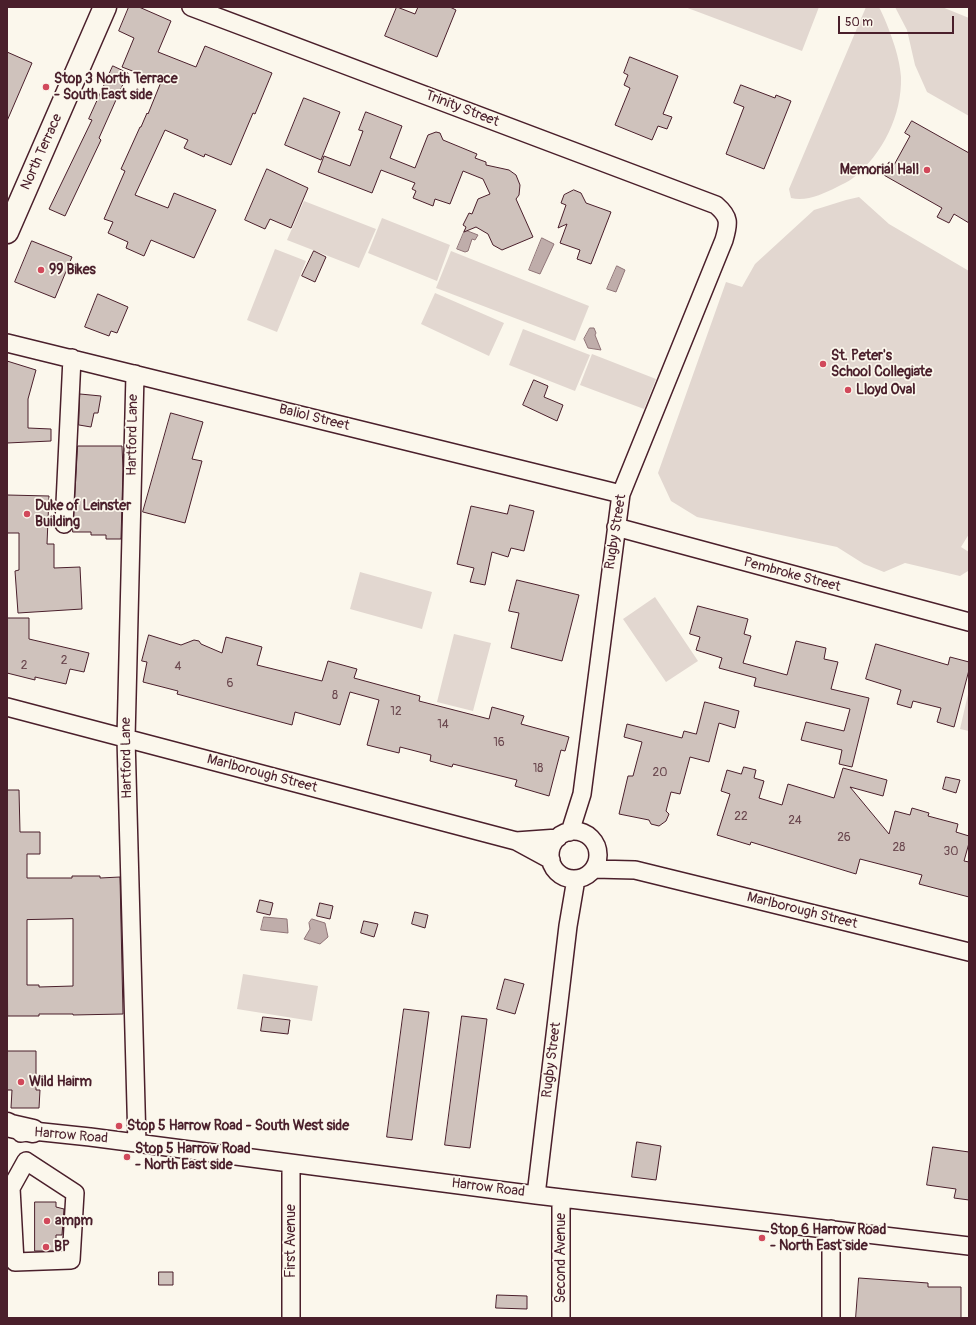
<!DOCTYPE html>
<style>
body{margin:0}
#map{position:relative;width:976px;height:1325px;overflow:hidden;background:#fbf7ec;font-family:Pangolin,sans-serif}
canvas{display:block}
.frame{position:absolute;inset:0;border:8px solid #4a1f2b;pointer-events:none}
.scale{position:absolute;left:838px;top:16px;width:116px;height:18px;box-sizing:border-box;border:2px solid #4a1f2b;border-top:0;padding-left:5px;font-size:12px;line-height:14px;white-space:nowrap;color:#4a1f2b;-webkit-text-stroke:3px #fbf7ec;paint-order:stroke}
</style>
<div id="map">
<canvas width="976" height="1325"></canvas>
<div class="frame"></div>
<div class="scale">50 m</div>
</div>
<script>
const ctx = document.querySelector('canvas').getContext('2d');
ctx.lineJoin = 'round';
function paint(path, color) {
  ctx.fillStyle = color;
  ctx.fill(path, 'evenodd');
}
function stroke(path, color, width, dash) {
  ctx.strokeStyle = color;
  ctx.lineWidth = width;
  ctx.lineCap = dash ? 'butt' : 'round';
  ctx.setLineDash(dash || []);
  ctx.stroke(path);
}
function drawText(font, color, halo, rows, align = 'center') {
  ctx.font = font + ' Pangolin,sans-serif';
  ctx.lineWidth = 3.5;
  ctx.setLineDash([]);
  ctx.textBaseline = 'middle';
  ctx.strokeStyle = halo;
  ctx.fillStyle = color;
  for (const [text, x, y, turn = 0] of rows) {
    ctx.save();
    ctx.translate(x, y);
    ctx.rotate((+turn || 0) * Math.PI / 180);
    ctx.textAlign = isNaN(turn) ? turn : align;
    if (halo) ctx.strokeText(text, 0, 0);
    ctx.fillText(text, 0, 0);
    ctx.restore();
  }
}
const green = new Path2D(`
 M 685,7 L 819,7 L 802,51 Z
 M 866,7 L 879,7 C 888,25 900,56 901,77 C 902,115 883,154 853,178 C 848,182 842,184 837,187 C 823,194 806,202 791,198 L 789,189 Z
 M 895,7 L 942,7 L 969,18 L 969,116 L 927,92 L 915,65 L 907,30 Z
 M 859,197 L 889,224 L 969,271 L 969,534 L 961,547 L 969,552 L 968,571 L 960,576 L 905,563 L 884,572 L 864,564 L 837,547 L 697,517 L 671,501 L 658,473 L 726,282 L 742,287 L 755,264 L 814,210 L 846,200 Z
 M 304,201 L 376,229 L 359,268 L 287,240 Z
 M 382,218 L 450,245 L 437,281 L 368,253 Z
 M 275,249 L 306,261 L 277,332 L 247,320 Z
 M 451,251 L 589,306 L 575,341 L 436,288 Z
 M 435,293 L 504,323 L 489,356 L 421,324 Z
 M 523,329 L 590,355 L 575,391 L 509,365 Z
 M 592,354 L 656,379 L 644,409 L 580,385 Z
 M 360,572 L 432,592 L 422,629 L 350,609 Z
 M 655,597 L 698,661 L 666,682 L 623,619 Z
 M 454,634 L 491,643 L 473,711 L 437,702 Z
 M 969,690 L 969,731 L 960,729 Z
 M 243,974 L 318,986 L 312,1021 L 237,1009 Z`);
const water = new Path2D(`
 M 465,230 L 478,235 L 475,240 L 472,239 L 468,251 L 465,252 L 457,249 Z
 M 542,238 L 554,244 L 540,274 L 529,270 Z
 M 617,266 L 625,270 L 616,292 L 607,289 Z
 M 590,328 L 594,328 L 596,333 L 595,335 L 601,350 L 588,348 L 584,339 Z
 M 264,917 L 287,919 L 288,933 L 261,930 Z
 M 312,919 L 325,923 L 328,937 L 320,944 L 304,939 L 310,929 L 309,923 Z`);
const building = new Path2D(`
 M 129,7 L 139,7 L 171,21 L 158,52 L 196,67 L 205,46 L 272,73 L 255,114 L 253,113 L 231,165 L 205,154 L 204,157 L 184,148 L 188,140 L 165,130 L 135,195 L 168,208 L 174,193 L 216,210 L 194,258 L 151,240 L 144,256 L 126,248 L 128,242 L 108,233 L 113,222 L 104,219 L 125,171 L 121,169 L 140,127 L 141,127 L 147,113 L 148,114 L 161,82 L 122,67 L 134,38 L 119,31 Z
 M 397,7 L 415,14 L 418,7 L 450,7 L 456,10 L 437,57 L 385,36 Z
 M 7,52 L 32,63 L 7,121 Z
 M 630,57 L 678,76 L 663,114 L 672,117 L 667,129 L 658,126 L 652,140 L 615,125 L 630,88 L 624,85 L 628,75 L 624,73 Z
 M 113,66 L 128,73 L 99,138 L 101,140 L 65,216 L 49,209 L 92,120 L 89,119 Z
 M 741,85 L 775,98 L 776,95 L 791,101 L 764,169 L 726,154 L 744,107 L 734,103 Z
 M 304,98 L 340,112 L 321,160 L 285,145 Z
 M 366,112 L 402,126 L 390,158 L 415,168 L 428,135 L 436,132 L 440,133 L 443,140 L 477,154 L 475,158 L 486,162 L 486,165 L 509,170 L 516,175 L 520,185 L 519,195 L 516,199 L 533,237 L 502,250 L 493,245 L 488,234 L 476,227 L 464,232 L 466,227 L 463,225 L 469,213 L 472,214 L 478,199 L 490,194 L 483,179 L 463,171 L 450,204 L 435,199 L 433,206 L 413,198 L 416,191 L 412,189 L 415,183 L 381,170 L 372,193 L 318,172 L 324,156 L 350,166 L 363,131 L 359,130 Z
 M 912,121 L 969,153 L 969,223 L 954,214 L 949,223 L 937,217 L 942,208 L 882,174 L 889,162 L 894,165 L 910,136 L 905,133 Z
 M 267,169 L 308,188 L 291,228 L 270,219 L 265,229 L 245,220 Z
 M 574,190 L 581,193 L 586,203 L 611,212 L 591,264 L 577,259 L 580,250 L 560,243 L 567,224 L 558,228 L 566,205 L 561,203 L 564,195 Z
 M 32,241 L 72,257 L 55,298 L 15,282 Z
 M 314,251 L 326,257 L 315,282 L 302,276 Z
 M 98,294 L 128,307 L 117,333 L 111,331 L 109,336 L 85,327 Z
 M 7,361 L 36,370 L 28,399 L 28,428 L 51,429 L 51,441 L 7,443 Z
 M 534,380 L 548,386 L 544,397 L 563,405 L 557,421 L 523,405 Z
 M 80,394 L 101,396 L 98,413 L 94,413 L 91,427 L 79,425 Z
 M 171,413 L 203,422 L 192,459 L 202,461 L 185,523 L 143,512 Z
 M 78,446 L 122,446 L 123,469 L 121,539 L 106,539 L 106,535 L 91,535 L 91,532 L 73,532 Z
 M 7,495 L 49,496 L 47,544 L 54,544 L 54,568 L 80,567 L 82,609 L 18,613 L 15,571 L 19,570 L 19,533 L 7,533 Z
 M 510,505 L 534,511 L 524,551 L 511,548 L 508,557 L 492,552 L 485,585 L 470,582 L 474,568 L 457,564 L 471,506 L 507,514 Z
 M 517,580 L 579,595 L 562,661 L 511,648 L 519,613 L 509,611 Z
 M 698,606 L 748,619 L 744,634 L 751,636 L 743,663 L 787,675 L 796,641 L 826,648 L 824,659 L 838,662 L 831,689 L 869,698 L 852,767 L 839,764 L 842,750 L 801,740 L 806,722 L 844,731 L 850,709 L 754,686 L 756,678 L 719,668 L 722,658 L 696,650 L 700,637 L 690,634 Z
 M 7,618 L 29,618 L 29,639 L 89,653 L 84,672 L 70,669 L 66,684 L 35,677 L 35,680 L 7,673 Z
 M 149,635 L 181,645 L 194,640 L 199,641 L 201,644 L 222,653 L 226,637 L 262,647 L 257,665 L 322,681 L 328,661 L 357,669 L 354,678 L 420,696 L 419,701 L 489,719 L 492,707 L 524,716 L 521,724 L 569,737 L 565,751 L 561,750 L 549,796 L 515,786 L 517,780 L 453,764 L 452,767 L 430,761 L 431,755 L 400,747 L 399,753 L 367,745 L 379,700 L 350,692 L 340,725 L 295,712 L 292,725 L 177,694 L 178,691 L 143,682 L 147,662 L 142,661 Z
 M 876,644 L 948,665 L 950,657 L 969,662 L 969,670 L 954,727 L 937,722 L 941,708 L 913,701 L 911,708 L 897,704 L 901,690 L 866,679 Z
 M 705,702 L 739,711 L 735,728 L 719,723 L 709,762 L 690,757 L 680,794 L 671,792 L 666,811 L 669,814 L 666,821 L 659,826 L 651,824 L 649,820 L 619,814 L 628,776 L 633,776 L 642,742 L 624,737 L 627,724 L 682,738 L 684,731 L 696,734 Z
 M 744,767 L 756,770 L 754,778 L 764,781 L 759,798 L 782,805 L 788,784 L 834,798 L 843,768 L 887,780 L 883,796 L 850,787 L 889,834 L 895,811 L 910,815 L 912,808 L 929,813 L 928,816 L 958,824 L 956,832 L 969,836 L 969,843 L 964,861 L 969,862 L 969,897 L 919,884 L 922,875 L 860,859 L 856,874 L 751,842 L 750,845 L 717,835 L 730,794 L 721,791 L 727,770 L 741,774 Z
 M 946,777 L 960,780 L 956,793 L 943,789 Z
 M 7,790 L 19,790 L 20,832 L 40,832 L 40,854 L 27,854 L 27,878 L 72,878 L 72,876 L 100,876 L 100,878 L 120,877 L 123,1014 L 73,1015 L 73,1014 L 39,1014 L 39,1016 L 8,1016 ZM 73,919 L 73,986 L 39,987 L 39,985 L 27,985 L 27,920 Z
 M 260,900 L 273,903 L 270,915 L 257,912 Z
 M 320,903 L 333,906 L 330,919 L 317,916 Z
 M 415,912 L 428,915 L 425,928 L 412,924 Z
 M 364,921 L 378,924 L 374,937 L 361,933 Z
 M 505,979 L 524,984 L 515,1014 L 497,1009 Z
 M 404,1009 L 429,1012 L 412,1140 L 387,1137 Z
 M 462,1016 L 487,1019 L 470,1148 L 445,1145 Z
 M 263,1017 L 290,1020 L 288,1034 L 261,1031 Z
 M 7,1051 L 36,1051 L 36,1090 L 40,1090 L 39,1108 L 11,1108 L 12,1090 L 7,1090 Z
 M 637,1142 L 661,1146 L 656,1180 L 632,1177 Z
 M 933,1147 L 969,1152 L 969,1200 L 954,1198 L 956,1189 L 927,1185 Z
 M 35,1202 L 56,1202 L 56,1207 L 64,1209 L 62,1235 L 56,1235 L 56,1251 L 35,1251 Z
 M 159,1272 L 173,1272 L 173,1285 L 159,1285 Z
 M 859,1278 L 928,1283 L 928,1287 L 961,1287 L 961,1318 L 856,1318 Z
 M 497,1295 L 527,1296 L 527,1309 L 496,1308 Z`);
const minor = new Path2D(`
 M 191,7 L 716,205 C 730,217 729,223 724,240 L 621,494 L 582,794 L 570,832
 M 7,343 L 621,494
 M 135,374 L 126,738 L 137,1143
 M 64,524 L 72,358
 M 616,527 L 969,622
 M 7,707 L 516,841 L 551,860
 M550 855a24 24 0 1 1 48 0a24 24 0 1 1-48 0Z
 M 516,841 L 558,838
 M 594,869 L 635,870 L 969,952
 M 21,1133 L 33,1131 L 90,1137 L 536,1195 L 969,1246
 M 26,1161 L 75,1193 L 71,1260 L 15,1262 L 11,1188 Z
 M 536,1195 L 568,926 L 576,879
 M 561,1198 L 561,1318
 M 291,1318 L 291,1163
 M 831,1318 L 831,1229`);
const major = new Path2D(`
 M 7,232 L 105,7
 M 7,1124 L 11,1126 L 33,1131`);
const markers = [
 [46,87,4,"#d1495b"],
 [927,170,4,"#d1495b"],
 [41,270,4,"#d1495b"],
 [823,364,4,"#d1495b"],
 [848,390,4,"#d1495b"],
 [27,514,4,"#d1495b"],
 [21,1082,4,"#d1495b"],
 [119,1126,4,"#d1495b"],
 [127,1157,4,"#d1495b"],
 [47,1221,4,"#d1495b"],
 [762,1238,4,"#d1495b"],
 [46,1247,4,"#d1495b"]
];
const numberNames = [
 ["2",64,661],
 ["2",24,666],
 ["4",178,667],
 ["6",230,684],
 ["8",335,696],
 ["12",396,712],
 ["14",443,725],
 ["16",499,743],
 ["18",538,769],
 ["20",660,773],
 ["22",741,817],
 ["24",795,821],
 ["26",844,838],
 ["28",899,848],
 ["30",951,852]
];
const poiNames = [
 ["Stop 3 North Terrace",54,79],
 ["- South East side",54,95],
 ["Memorial Hall",919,170,"right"],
 ["99 Bikes",49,270],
 ["St. Peter's",831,356],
 ["School Collegiate",831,372],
 ["Lloyd Oval",856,390],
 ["Duke of Leinster",35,506],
 ["Building",35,522],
 ["Wild Hairm",29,1082],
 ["Stop 5 Harrow Road - South West side",127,1126],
 ["Stop 5 Harrow Road",135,1149],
 ["- North East side",135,1165],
 ["ampm",55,1221],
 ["Stop 6 Harrow Road",770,1230],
 ["- North East side",770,1246],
 ["BP",54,1247]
];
const streetNames = [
 ["Trinity Street",462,109,21],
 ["North Terrace",42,152,-66],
 ["Baliol Street",314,418,14],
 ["Hartford Lane",133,435,-89],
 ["Rugby Street",616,532,-81],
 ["Pembroke Street",792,575,15],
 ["Hartford Lane",127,758,-91],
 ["Marlborough Street",262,774,15],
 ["Marlborough Street",802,911,14],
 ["Rugby Street",552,1060,-83],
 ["Harrow Road",71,1136,5],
 ["Harrow Road",488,1188,7],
 ["First Avenue",291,1241,-90],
 ["Second Avenue",561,1258,-90]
];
paint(green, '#e2d7d0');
paint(water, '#bfadaa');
stroke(water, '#907477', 1);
paint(building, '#cfc2bc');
stroke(building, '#4a1f2b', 1);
stroke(minor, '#4a1f2b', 20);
stroke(major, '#4a1f2b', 25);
stroke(minor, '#fbf7ec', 17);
stroke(major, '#fbf7ec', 22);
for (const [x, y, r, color] of markers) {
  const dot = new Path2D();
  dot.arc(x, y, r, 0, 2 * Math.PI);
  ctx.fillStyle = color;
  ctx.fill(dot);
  stroke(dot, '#fbf7ec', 1.5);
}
drawText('12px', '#6b484f', null, numberNames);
drawText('bold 14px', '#4a1f2b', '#fbf7ec', poiNames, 'left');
drawText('14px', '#4a1f2b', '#fbf7ec', streetNames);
</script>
